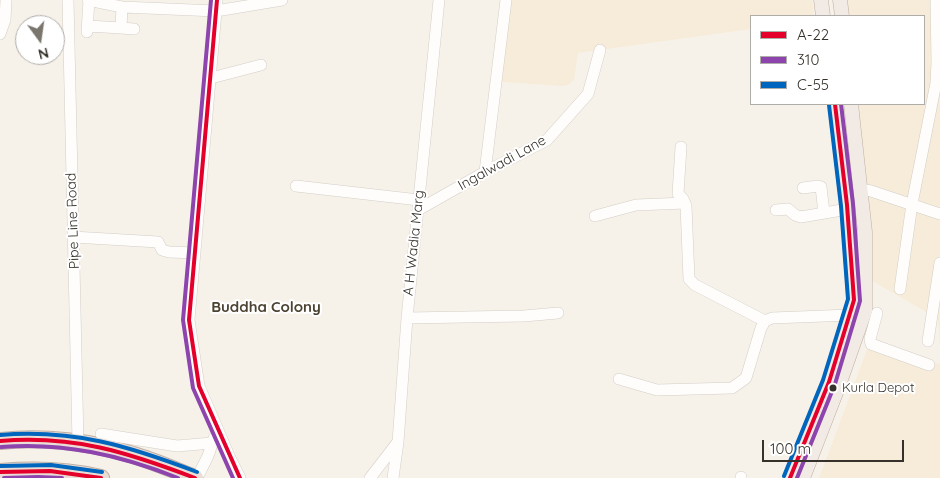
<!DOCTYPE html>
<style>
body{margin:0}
#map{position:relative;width:940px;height:478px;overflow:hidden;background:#f7f2e9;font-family:Quicksand,sans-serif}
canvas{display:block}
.legend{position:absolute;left:750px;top:15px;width:175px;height:90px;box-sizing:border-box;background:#fff;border:1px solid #afadaa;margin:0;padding:6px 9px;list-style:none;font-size:15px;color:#36312a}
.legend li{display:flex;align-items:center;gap:10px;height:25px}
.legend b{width:25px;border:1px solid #afadaa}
.north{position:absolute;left:15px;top:15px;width:50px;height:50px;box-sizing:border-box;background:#fff;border:1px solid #afadaa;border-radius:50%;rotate:166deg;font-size:14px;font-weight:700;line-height:20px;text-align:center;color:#36312a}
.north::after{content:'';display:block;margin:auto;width:18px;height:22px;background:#7a756d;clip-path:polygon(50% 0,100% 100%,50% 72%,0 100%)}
.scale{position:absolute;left:762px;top:440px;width:142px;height:22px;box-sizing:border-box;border:2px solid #36312a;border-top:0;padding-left:6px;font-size:15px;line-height:18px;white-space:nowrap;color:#36312a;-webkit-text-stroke:4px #fff;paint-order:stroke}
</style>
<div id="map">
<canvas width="940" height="478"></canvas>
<ul class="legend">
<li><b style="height:6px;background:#e4002b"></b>A-22</li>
<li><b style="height:6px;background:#8e44ad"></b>310</li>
<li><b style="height:6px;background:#0065bd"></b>C-55</li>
</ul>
<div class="north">N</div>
<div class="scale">100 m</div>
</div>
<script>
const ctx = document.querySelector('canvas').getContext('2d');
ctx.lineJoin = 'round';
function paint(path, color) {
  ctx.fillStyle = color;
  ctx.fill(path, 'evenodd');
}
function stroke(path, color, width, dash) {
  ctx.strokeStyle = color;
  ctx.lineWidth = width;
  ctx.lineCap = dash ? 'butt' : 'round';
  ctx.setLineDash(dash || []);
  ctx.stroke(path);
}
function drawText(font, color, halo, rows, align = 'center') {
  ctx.font = font + ' Quicksand,sans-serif';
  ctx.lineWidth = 4;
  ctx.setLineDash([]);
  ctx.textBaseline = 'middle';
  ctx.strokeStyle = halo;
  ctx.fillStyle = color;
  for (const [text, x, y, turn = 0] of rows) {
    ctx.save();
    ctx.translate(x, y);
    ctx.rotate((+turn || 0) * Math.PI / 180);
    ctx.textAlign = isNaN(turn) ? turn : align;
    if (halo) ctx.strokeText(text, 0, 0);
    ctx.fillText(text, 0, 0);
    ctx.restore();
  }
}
const built = new Path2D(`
 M 511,0 L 812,0 L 814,16 L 751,16 L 751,29 L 578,53 L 574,80 L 568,85 L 562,86 L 501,82 Z
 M 843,0 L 940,0 L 940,349 L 938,319 L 869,279 L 852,104 L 924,104 L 924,16 L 844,16 Z
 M 868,347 L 940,364 L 940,478 L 819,478 Z`);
const minor = new Path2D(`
 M 68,0 L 78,442
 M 88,0 L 122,7 L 216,11 L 282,0
 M 217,0 L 189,320 L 199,386 L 230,458 L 240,478
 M 88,26 L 121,28 L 122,7
 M 121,28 L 134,29
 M 87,32 L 89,0
 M 0,34 L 5,20 L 6,0
 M 211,78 L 261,65
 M 681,147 L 678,194 L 683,199 L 686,206 L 689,279 L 695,285 L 765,321
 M 485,172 L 506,0
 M 296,186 L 419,200
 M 803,188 L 818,186 L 821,187 L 824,213
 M 860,189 L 871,191 L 940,214
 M 418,210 L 485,172 L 547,140 L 588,94 L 600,50
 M 776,210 L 788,209 L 795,215 L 801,217 L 848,209
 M 595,216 L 636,205 L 685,203
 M 73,237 L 158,242 L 162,250 L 169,252 L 195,253
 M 900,289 L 912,204 L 936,83 L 937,62 L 936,0
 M 877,313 L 870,339 L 871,344 L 929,365
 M 407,318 L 524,316 L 558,313
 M 928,341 L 940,263
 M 619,379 L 657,390 L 732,388 L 746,378 L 761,328 L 765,321 L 772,318 L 850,315
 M 101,434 L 177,446 L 212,443
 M 197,478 L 208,456 L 214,438
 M 370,478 L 397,443
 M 393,478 L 398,442 L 407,318 L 439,0
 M 741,478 L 741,477`);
const major = new Path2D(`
 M 821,0 L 823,16
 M 840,0 L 842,16
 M 790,478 L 829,382 L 854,300 L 847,205 L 835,104
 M 803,478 L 839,385 L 865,311 L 865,232 L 851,104`);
const highway = new Path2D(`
 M 0,441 C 44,436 92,442 133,455 C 154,461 174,470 195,478
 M 0,472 C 34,469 67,470 101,478`);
const bus1 = new Path2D(`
 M 217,0 L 189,320 L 199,386 L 240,478
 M 0,441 C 74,435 127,452 195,478
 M 0,472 L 50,471 L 101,478
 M 790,478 L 829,382 L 854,300 L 847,205 L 835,104`);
const bus2 = new Path2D(`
 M 211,0 L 183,320 L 193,388 L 233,478
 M 1,447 C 63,442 120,455 178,478
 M 4,478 L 38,477 L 62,478
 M 797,478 L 835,384 L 860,301 L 853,204 L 841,104`);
const bus3 = new Path2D(`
 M 0,435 C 74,429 129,446 197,472
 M 0,466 L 51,465 L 102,472
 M 784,476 L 823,380 L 848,299 L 841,206 L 829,105`);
const markers = [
 [833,388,4.5,"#36312a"]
];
const busNames = [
 ["Kurla Depot",842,388]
];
const streetNames = [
 ["Ingalwadi Lane",502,163,-29],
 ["Pipe Line Road",73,221,-92],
 ["A H Wadia Marg",414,243,-84]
];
const neighbourhoodNames = [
 ["Buddha Colony",266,307]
];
paint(built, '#f7ecd9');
stroke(minor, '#d2cec6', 12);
stroke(major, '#bfafa3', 15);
stroke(highway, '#bfafa3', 18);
stroke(minor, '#fefdfc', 11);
stroke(major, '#f2eae4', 14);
stroke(highway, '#e9ddd5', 16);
stroke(bus1, '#e4002b', 4);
stroke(bus2, '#8e44ad', 4);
stroke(bus3, '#0065bd', 4);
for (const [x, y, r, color] of markers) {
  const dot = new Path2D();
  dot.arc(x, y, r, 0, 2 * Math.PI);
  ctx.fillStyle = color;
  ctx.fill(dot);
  stroke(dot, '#fff', 2);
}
drawText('13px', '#36312a', '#fff', busNames, 'left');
drawText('14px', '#36312a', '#fff', streetNames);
drawText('bold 15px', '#4d4333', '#fff', neighbourhoodNames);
</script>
